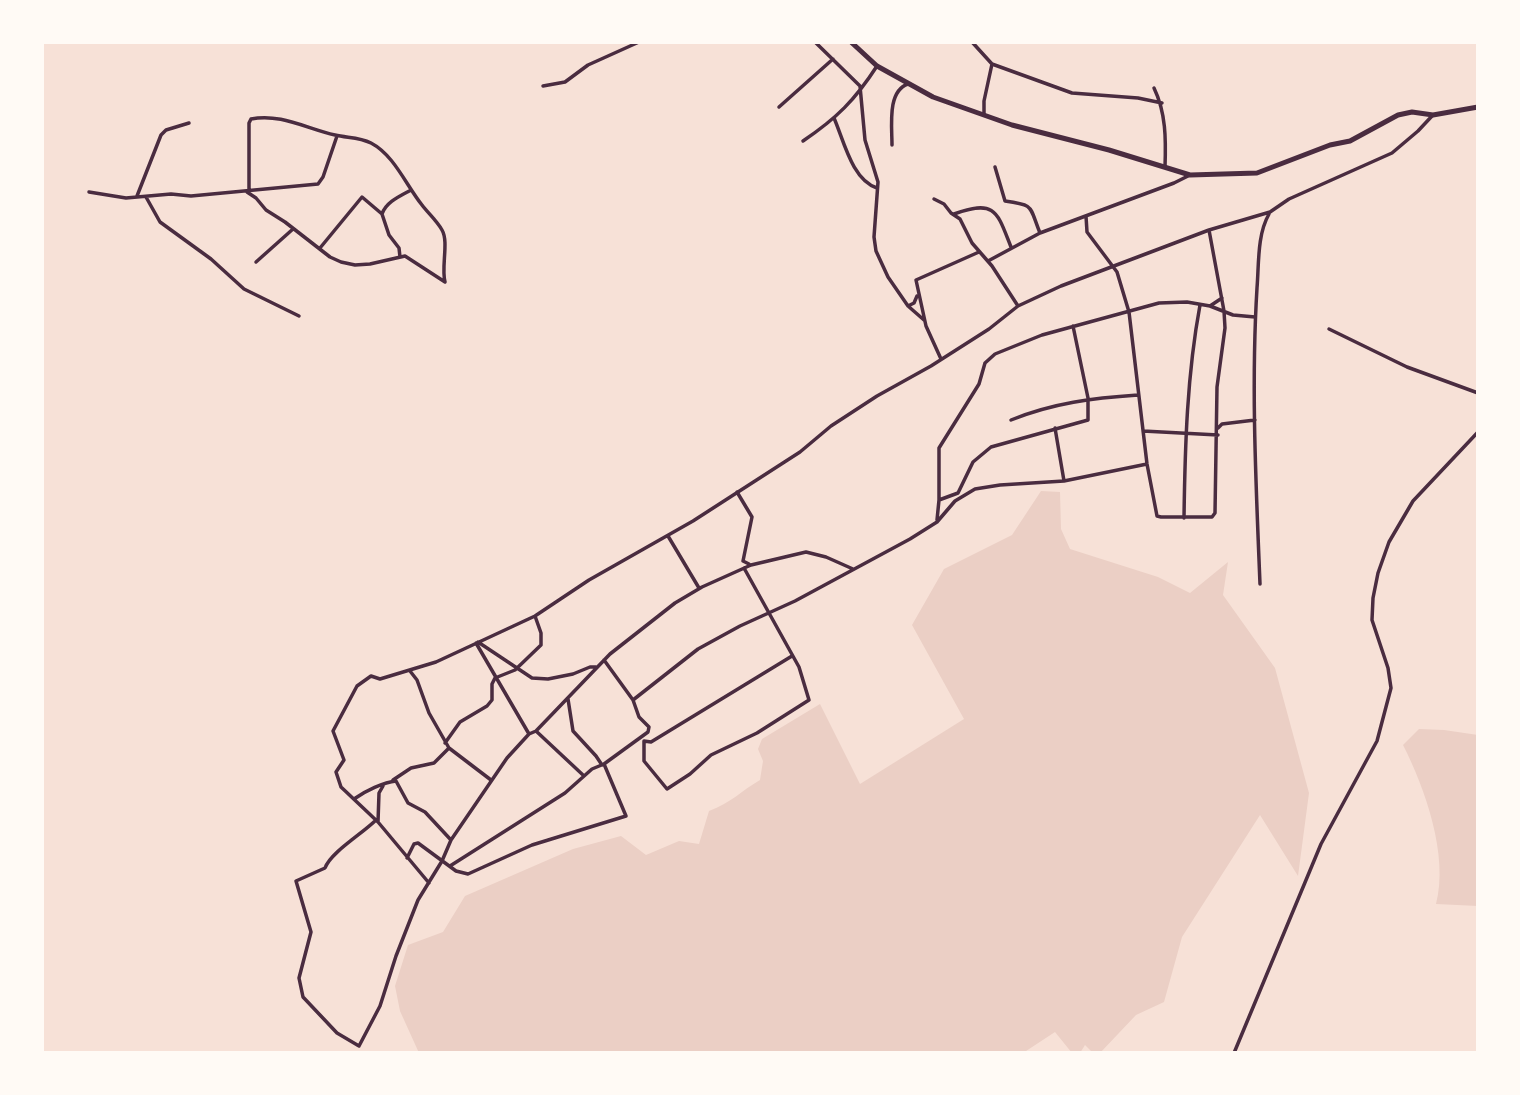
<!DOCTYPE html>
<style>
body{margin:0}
#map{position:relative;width:1520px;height:1095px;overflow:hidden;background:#f7e1d7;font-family:Montserrat,sans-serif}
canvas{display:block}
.frame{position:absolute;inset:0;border:44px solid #fffaf5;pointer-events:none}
</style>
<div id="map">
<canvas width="1520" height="1095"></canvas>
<div class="frame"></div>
</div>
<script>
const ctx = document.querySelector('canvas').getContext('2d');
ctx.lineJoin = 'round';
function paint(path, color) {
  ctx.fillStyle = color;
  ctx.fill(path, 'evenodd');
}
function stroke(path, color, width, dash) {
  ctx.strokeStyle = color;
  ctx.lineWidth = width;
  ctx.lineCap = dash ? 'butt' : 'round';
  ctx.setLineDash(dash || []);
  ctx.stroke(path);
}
const green = new Path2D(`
 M 1041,491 L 1060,492 L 1061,529 L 1070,549 L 1158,577 L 1190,593 L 1228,562 L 1223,595 L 1275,668 L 1309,793 L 1298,876 L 1260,815 L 1182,937 L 1164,1002 L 1136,1015 L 1100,1053 L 1093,1053 L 1085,1045 L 1080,1053 L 1072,1053 L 1055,1032 L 1023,1053 L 419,1053 L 400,1011 L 395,986 L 408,945 L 443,932 L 465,896 L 573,849 L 621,836 L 646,855 L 679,841 L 699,844 L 709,811 C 731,803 741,791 760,780 L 763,761 L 758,749 L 762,739 L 820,704 L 860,784 L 964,719 L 912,625 L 944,569 L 1012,535 Z
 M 1419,729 L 1444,730 L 1478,735 L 1478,906 L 1436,904 C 1449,856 1425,788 1403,745 Z`);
const minor = new Path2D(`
 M 815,42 L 860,86 L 865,140 L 878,182 L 874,237 L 876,251 L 888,277 L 908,306 L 924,320
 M 972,42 L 992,64 L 984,101 L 984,115
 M 992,64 L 1072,93 L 1138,98 L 1162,103
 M 543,86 L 565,82 L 588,65 L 639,42
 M 1154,88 C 1166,113 1166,139 1165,167
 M 779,107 L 833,59
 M 834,118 C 844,141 852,180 877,188
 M 803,141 C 837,118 855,100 877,66
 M 892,145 C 892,126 887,91 908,84
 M 995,167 L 1005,201 C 1035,205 1029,206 1040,233
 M 249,190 L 249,123 L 251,119 C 281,113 307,129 335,135 C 347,138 359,137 371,143 C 394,155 406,185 422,205 C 428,213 437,221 442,230 C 449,242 441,267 445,282
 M 89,192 L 126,198 L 171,194 L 191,196 L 318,184 L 323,177 L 337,136
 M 247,192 L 256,198 L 266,210 L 285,222 L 330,257 L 341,262 L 355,265 L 370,264 L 405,256 L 445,282
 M 137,196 L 161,135 L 166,130 L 189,123
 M 146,197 L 160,222 L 211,259 L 244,289 L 299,316
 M 934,199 L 944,204 L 951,213 L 960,219 L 972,243 L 992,266 L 1018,306
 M 382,214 C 386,202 400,196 411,190
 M 954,214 C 996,199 997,212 1011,247
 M 1086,216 L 1087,232 L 1117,272 L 1129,312 L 1147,464 L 1157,516 L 1161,517 L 1212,517 L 1215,513 L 1217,387 L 1225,328 L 1224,311 L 1209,230
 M 320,248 L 362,197 L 382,214 L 389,235 L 399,248 L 400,257
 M 988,261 L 1040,233 L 1174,183 L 1188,176
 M 256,262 L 293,229
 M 908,306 L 914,303 L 917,296
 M 1210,306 L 1222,298
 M 1329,329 L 1407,367 L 1478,393
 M 941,359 L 926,326 L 916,280 L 979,252
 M 1011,420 C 1053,403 1093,398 1138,395
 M 1055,428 L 1064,481
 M 1218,428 L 1222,424 L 1255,420
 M 1143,431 L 1218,435
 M 737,492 L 752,517 L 743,561 L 749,564
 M 939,500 L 958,493 L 973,462 L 991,447 L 1088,420 L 1088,398 L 1073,326
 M 1184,518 C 1185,446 1187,375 1200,305
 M 937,520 L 939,500 L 939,448 L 979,384 L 985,363 L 995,354 L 1042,335 L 1159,303 L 1187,302 L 1210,306 L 1233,315 L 1255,317
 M 668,536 L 699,588
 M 1260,584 C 1256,485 1251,386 1257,288 C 1259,264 1257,235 1269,214
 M 478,642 L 532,678 L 548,679 L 573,674 L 590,667 L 596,667
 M 476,643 L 529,734
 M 410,671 L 417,680 L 429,713 L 449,748 L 491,780
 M 495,678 L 515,670 L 541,645 L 541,633 L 535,616
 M 568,699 L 573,731 L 596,756 L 602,765
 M 633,700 L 698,649 L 740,626 L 795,601 L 910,539 L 937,522 L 955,501 L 975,489 L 1000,485 L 1064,481 L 1147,464
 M 536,731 L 583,775
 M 644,741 L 644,761 L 667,789 L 690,774 L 711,755 L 757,733 L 809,700 L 799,667 L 744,568
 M 644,741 L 651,742 L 792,656
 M 445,743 L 460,722 L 487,706 L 492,700 L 492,684 L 495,678
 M 393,780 L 411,768 L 434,763 L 449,748
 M 354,799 C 365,791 384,782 396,781 L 408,803 L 425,812 L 451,840
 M 376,820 C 362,834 331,852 325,868 L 296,881 L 311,932 L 299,978 L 303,997 L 337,1033 L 359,1046 L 380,1006 L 396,956 L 418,900 L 442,861 L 451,840 L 507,758 L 529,734 L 536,731 L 610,654 L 675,603 L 702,587 L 751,565 L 806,552 L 826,557 L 853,569
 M 378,822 L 379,793 L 383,786
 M 407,858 L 414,844 L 418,843 L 456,871 L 468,874 L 532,845 L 626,816 L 604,764
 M 450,866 L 565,793 L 592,769 L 604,764 L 648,732 L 649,727 L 639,717 L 633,700 L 604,660
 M 429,883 L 378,822 L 341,787 L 336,772 L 344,760 L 333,731 L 357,686 L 371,676 L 380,679 L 436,662 L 535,616 L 589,580 L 693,521 L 800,452 L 831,426 L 877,396 L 931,366 L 989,329 L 1018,306 L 1061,286 L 1209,230 L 1270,212 L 1289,199 L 1392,153 L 1418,131 L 1432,116
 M 1234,1053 L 1321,844 L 1377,741 L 1391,688 L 1388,668 L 1372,620 L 1373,598 L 1378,573 L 1389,542 L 1413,501 L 1478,432`);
const tertiary = new Path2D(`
 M 851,42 L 877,66 L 933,97 L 1012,125 L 1109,150 L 1190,175 L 1257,173 L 1330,145 L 1350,141 L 1398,115 L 1412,112 L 1433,115 L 1478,107`);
paint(green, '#ebcfc5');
stroke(minor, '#4a2c40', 3.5);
stroke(tertiary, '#4a2c40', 5);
</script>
